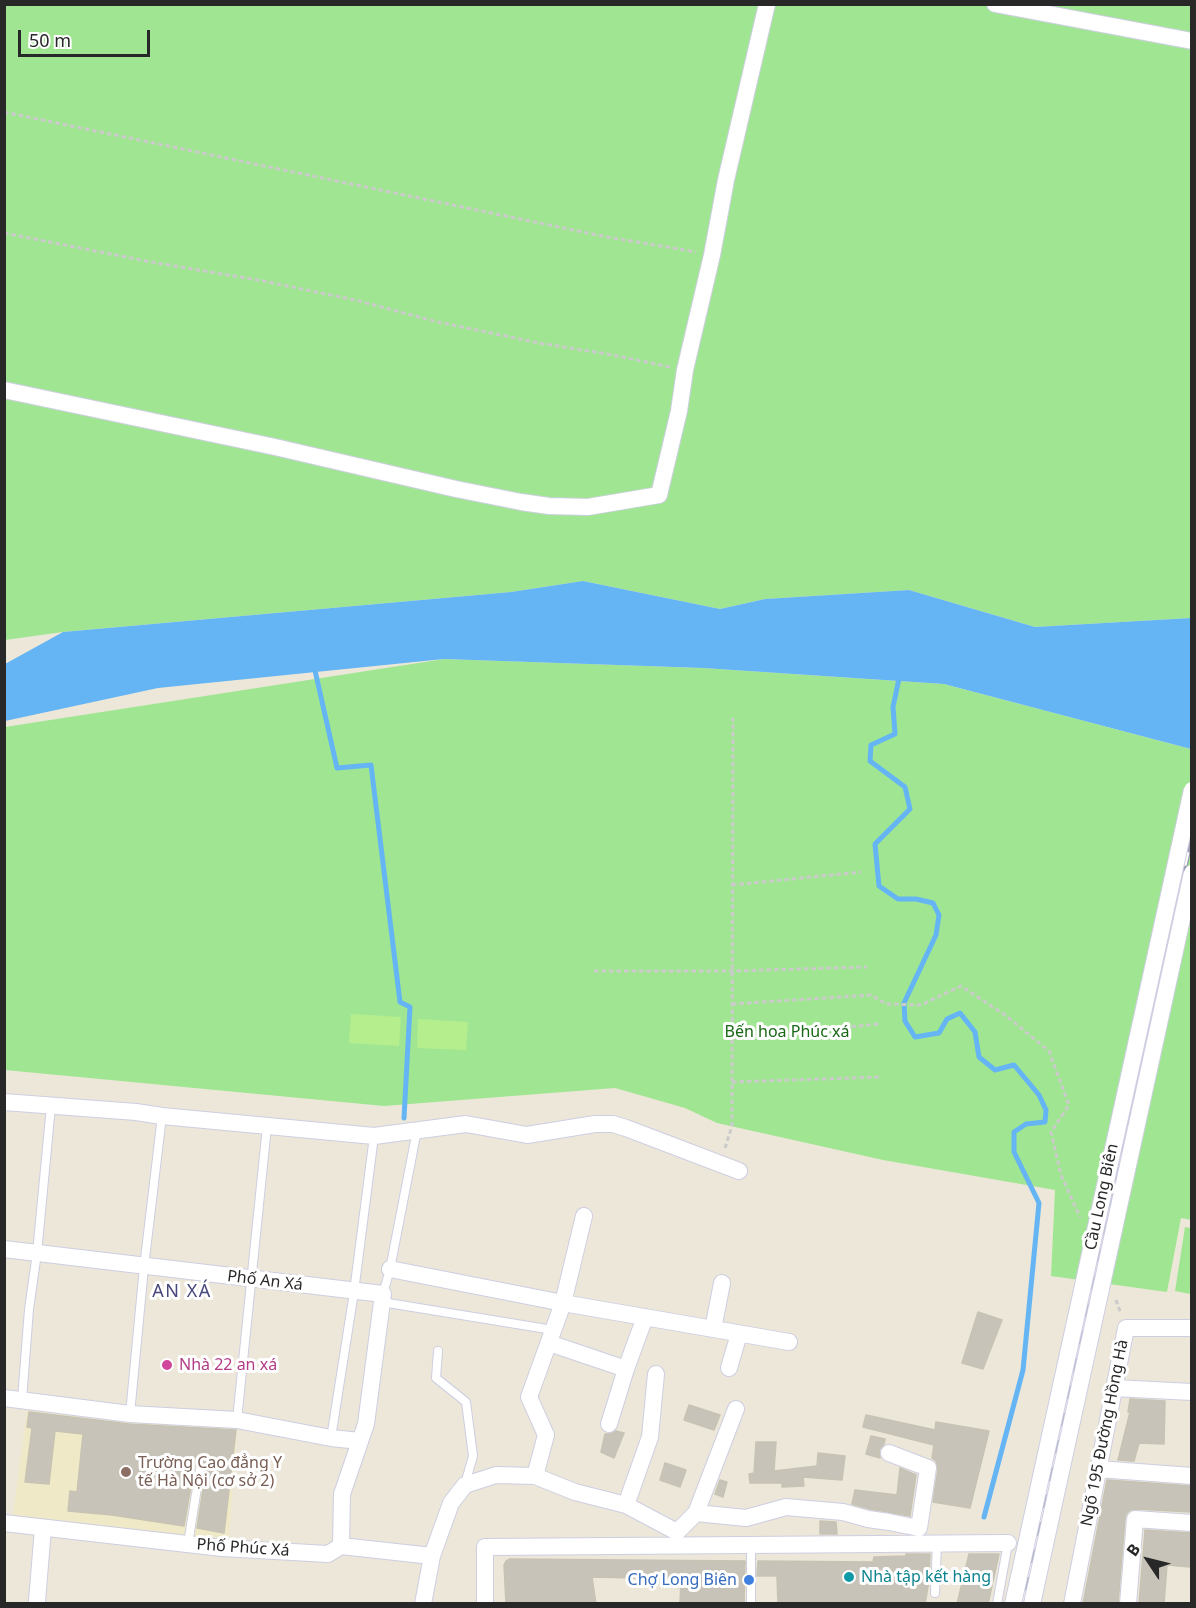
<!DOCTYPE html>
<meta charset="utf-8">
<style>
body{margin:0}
#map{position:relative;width:1196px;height:1608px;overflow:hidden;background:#ece7d9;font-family:"Noto Sans",sans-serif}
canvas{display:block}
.frame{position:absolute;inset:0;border:6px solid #282828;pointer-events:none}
.north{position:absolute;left:1118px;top:1530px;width:60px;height:60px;-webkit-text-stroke:4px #fff;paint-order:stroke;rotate:305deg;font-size:16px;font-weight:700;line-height:24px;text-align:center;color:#282828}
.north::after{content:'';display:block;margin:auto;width:21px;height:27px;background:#282828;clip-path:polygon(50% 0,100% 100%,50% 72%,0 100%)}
.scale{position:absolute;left:18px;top:30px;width:132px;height:27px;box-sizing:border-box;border:3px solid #282828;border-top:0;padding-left:8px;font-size:18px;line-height:21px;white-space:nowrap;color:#282828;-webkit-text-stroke:4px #fff;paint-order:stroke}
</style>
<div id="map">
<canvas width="1196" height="1608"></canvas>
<div class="frame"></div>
<div class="north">B</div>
<div class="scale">50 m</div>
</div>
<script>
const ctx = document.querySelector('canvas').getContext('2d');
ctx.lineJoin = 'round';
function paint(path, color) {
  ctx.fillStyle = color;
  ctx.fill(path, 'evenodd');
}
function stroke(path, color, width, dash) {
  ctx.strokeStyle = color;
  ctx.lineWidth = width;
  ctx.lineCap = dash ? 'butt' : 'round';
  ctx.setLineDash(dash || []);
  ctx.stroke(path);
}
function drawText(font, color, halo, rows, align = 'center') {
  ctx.font = font + ' "Noto Sans",sans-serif';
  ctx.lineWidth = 6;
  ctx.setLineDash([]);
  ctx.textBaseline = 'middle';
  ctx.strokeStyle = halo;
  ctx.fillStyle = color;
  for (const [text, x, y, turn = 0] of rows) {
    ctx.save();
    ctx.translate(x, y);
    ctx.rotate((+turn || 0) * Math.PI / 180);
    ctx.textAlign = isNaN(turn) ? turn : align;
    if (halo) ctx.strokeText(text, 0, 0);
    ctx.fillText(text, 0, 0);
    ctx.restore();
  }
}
const education = new Path2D(`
 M 28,1403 L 237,1429 L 229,1538 L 189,1536 L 13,1515 Z`);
const green = new Path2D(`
 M 4,5 L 1191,5 L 1191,618 L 1035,627 L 909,590 L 765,599 L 720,609 L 583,581 L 511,592 L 63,632 L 5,640 Z
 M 444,659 L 703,668 L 944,684 L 1191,749 L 1192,1220 L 1181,1218 L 1167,1292 L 1051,1276 L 1055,1190 L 883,1160 L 717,1123 L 685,1108 L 615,1088 L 384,1106 L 5,1070 L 5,727 Z
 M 1185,1227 L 1191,1228 L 1191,1294 L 1175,1291 Z`);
const pitch = new Path2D(`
 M 351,1014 L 401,1017 L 399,1046 L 349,1043 Z
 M 418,1019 L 468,1022 L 466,1050 L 417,1048 Z`);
const water = new Path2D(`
 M 583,581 L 720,609 L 765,599 L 909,590 L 1035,627 L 1191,618 L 1191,749 L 944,684 L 703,668 L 444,659 L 158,688 L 5,721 L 5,664 L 63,632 L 511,592 Z`);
const stream = new Path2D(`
 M 314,666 L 337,768 L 371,765 L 400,1002 L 410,1007 L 404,1118
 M 900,674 L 893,707 L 895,734 L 871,745 L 870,761 L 905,787 L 910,809 L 875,844 L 879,886 L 898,899 L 916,899 L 933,903 L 939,915 L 936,935 L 904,1003 L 905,1021 L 915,1037 L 939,1033 L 947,1019 L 960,1013 L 975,1032 L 979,1057 L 995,1070 L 1014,1065 L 1039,1095 L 1046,1110 L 1045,1122 L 1026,1124 L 1014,1132 L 1014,1152 L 1039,1203 L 1023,1370 L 984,1517`);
const building = new Path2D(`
 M 978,1312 L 1002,1320 L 983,1369 L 962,1363 Z
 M 1130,1399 L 1165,1401 L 1164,1444 L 1139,1443 L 1134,1461 L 1118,1460 L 1130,1412 L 1128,1412 Z
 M 689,1405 L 720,1415 L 714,1430 L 684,1420 Z
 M 29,1412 L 129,1424 L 236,1430 L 224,1533 L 197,1528 L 206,1470 L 204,1464 L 200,1463 L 195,1465 L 194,1468 L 184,1526 L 112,1515 L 68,1511 L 70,1491 L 77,1492 L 83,1434 L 55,1431 L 49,1484 L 25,1482 L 32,1428 L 27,1427 Z
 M 866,1415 L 935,1430 L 936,1422 L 989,1431 L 970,1508 L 933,1502 L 938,1469 L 936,1461 L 932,1458 L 934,1445 L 863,1427 Z
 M 616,1431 L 624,1433 L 614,1458 L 601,1452 L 605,1434 L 611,1434 Z
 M 871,1436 L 885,1439 L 884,1444 L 879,1450 L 880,1458 L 866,1454 Z
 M 756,1442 L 776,1442 L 774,1471 L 817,1466 L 818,1453 L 845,1456 L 842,1480 L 803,1477 L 804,1486 L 782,1487 L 782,1483 L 750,1483 L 749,1474 L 754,1473 Z
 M 665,1463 L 686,1470 L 680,1487 L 660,1480 Z
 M 900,1468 L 916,1475 L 910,1516 L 870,1509 L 852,1504 L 855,1490 L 897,1495 Z
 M 720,1480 L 727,1482 L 723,1497 L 715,1494 Z
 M 1107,1480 L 1191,1486 L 1191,1512 L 1136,1509 L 1130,1510 L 1126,1514 L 1125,1518 L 1118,1604 L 1083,1604 Z
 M 820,1521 L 836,1522 L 837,1534 L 820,1534 Z
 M 1145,1530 L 1191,1533 L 1191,1567 L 1167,1565 L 1164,1604 L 1139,1604 Z
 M 906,1554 L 930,1554 L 929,1581 L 925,1604 L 778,1604 L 777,1576 L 757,1576 L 758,1561 L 873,1562 L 874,1557 L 906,1556 Z
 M 969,1554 L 999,1554 L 988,1604 L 957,1604 Z
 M 510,1559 L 745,1561 L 744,1604 L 680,1604 L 681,1579 L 592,1577 L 596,1604 L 506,1604 L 504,1565 L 506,1561 Z`);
const path = new Path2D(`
 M 4,112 L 607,237 L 696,252
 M 4,233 L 146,261 L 263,281 L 355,300 L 438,322 L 539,343 L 613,355 L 670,367
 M 732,885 L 861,872
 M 594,971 L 732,971 L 867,967
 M 732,1004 L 871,995 L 886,1004 L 921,1005 L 961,986 L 1005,1015 L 1049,1051 L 1069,1105 L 1051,1132 L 1061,1175 L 1080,1217
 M 732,1038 L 879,1024
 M 732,1082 L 882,1077
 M 725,1148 L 732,1126 L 733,718
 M 1116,1300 L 1121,1314`);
const service = new Path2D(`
 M 383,1294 L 390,1269 L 417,1130
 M 382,1302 L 553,1330
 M 438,1351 L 436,1378 L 466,1402 L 473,1456 L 465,1484
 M 22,1400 L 29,1309 L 37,1253 L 51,1106
 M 130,1414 L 144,1267 L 162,1116
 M 237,1420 L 267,1126
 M 331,1438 L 354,1292 L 374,1136
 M 188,1544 L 200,1469
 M 935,1593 L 937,1543
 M 751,1604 L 751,1544
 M 997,1604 L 1008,1543`);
const minor = new Path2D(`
 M 995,4 L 1192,41
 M 4,390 L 275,447 L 456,489 L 521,502 L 549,506 L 588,507 L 659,495 L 679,411 L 685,370 L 712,255 L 726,180 L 767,4
 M 4,1102 L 136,1112 L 162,1116 L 374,1136 L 466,1124 L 527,1135 L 595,1124 L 613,1124 L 626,1128 L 739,1171
 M 4,1249 L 383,1294 L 366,1424 L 342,1494 L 341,1546
 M 390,1269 L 563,1303 L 789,1342
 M 713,1329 L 722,1283
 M 549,1343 L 626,1369
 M 729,1368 L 739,1334
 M 1114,1388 L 1192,1392
 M 4,1398 L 130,1414 L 237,1420 L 331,1438 L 360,1441
 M 609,1424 L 626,1369 L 645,1317
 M 1098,1469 L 1192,1476
 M 535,1476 L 546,1435 L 529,1397 L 563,1303 L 584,1216
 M 626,1505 L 650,1437 L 656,1374
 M 696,1513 L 736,1409
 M 4,1523 L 222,1548 L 328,1554 L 341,1546 L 432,1556 L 423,1604
 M 432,1556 L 451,1503 L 465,1485 L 496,1475 L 535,1476 L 575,1492 L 626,1505 L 677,1532 L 696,1513 L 746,1518 L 786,1507 L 843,1512 L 868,1519 L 889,1522 L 919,1528 L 928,1468 L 889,1453
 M 37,1601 L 43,1528
 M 485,1604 L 485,1547 L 1008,1543
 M 1072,1604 L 1126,1328 L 1192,1328
 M 1128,1604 L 1135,1519 L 1192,1523`);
const rail = new Path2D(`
 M 1022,1604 L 1192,830`);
const minorBridge = new Path2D(`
 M 1013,1604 L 1192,790
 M 1032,1604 L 1192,873`);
const markers = [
 [167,1365,6,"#d1479c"],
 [126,1472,6,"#8d6e63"],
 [849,1577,6,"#0f9aa8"],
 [749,1580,6,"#3f7fe0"]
];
const parkNames = [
 ["Bến hoa Phúc xá",787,1032]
];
const streetNames = [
 ["Cầu Long Biên",1102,1197,-78],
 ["Phố An Xá",265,1281,7],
 ["Ngõ 195 Đường Hồng Hà",1105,1433,-79],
 ["Phố Phúc Xá",243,1548,4]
];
const hotelNames = [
 ["Nhà 22 an xá",179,1365]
];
const educationNames = [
 ["Trường Cao đẳng Y",138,1463],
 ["tế Hà Nội (cơ sở 2)",138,1481]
];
const cultureNames = [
 ["Nhà tập kết hàng",861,1577]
];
const shopNames = [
 ["Chợ Long Biên",737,1580]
];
const neighbourhoodNames = [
 ["AN XÁ",182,1292]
];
paint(education, '#efe9c7');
paint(green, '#a0e692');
paint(pitch, '#b4ee8d');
paint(water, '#65b5f4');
stroke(stream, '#65b5f4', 5);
paint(building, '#c7c3b9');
stroke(building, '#c7c3b3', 1.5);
stroke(service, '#cecee2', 10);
stroke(minor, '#cecee2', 18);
stroke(path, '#cbcbcb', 3, [4.5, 3]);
stroke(service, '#fff', 8);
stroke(minor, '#fff', 16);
stroke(rail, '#9c9cb4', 7);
stroke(rail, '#fff', 4.5, [14]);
stroke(minorBridge, '#cecee2', 18, []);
stroke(minorBridge, '#fff', 16);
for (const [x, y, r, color] of markers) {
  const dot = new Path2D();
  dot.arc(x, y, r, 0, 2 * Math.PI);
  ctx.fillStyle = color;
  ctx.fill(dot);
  stroke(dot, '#fff', 2);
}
drawText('16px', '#186816', '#fff', parkNames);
drawText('16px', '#282828', '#fff', streetNames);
drawText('16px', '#b23c85', '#fff', hotelNames, 'left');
drawText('16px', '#785e54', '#fff', educationNames, 'left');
drawText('16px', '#0d838f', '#fff', cultureNames, 'left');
drawText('16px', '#366cbe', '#fff', shopNames, 'right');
ctx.letterSpacing = '1.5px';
drawText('18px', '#47477b', '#fff', neighbourhoodNames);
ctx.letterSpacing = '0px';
</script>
